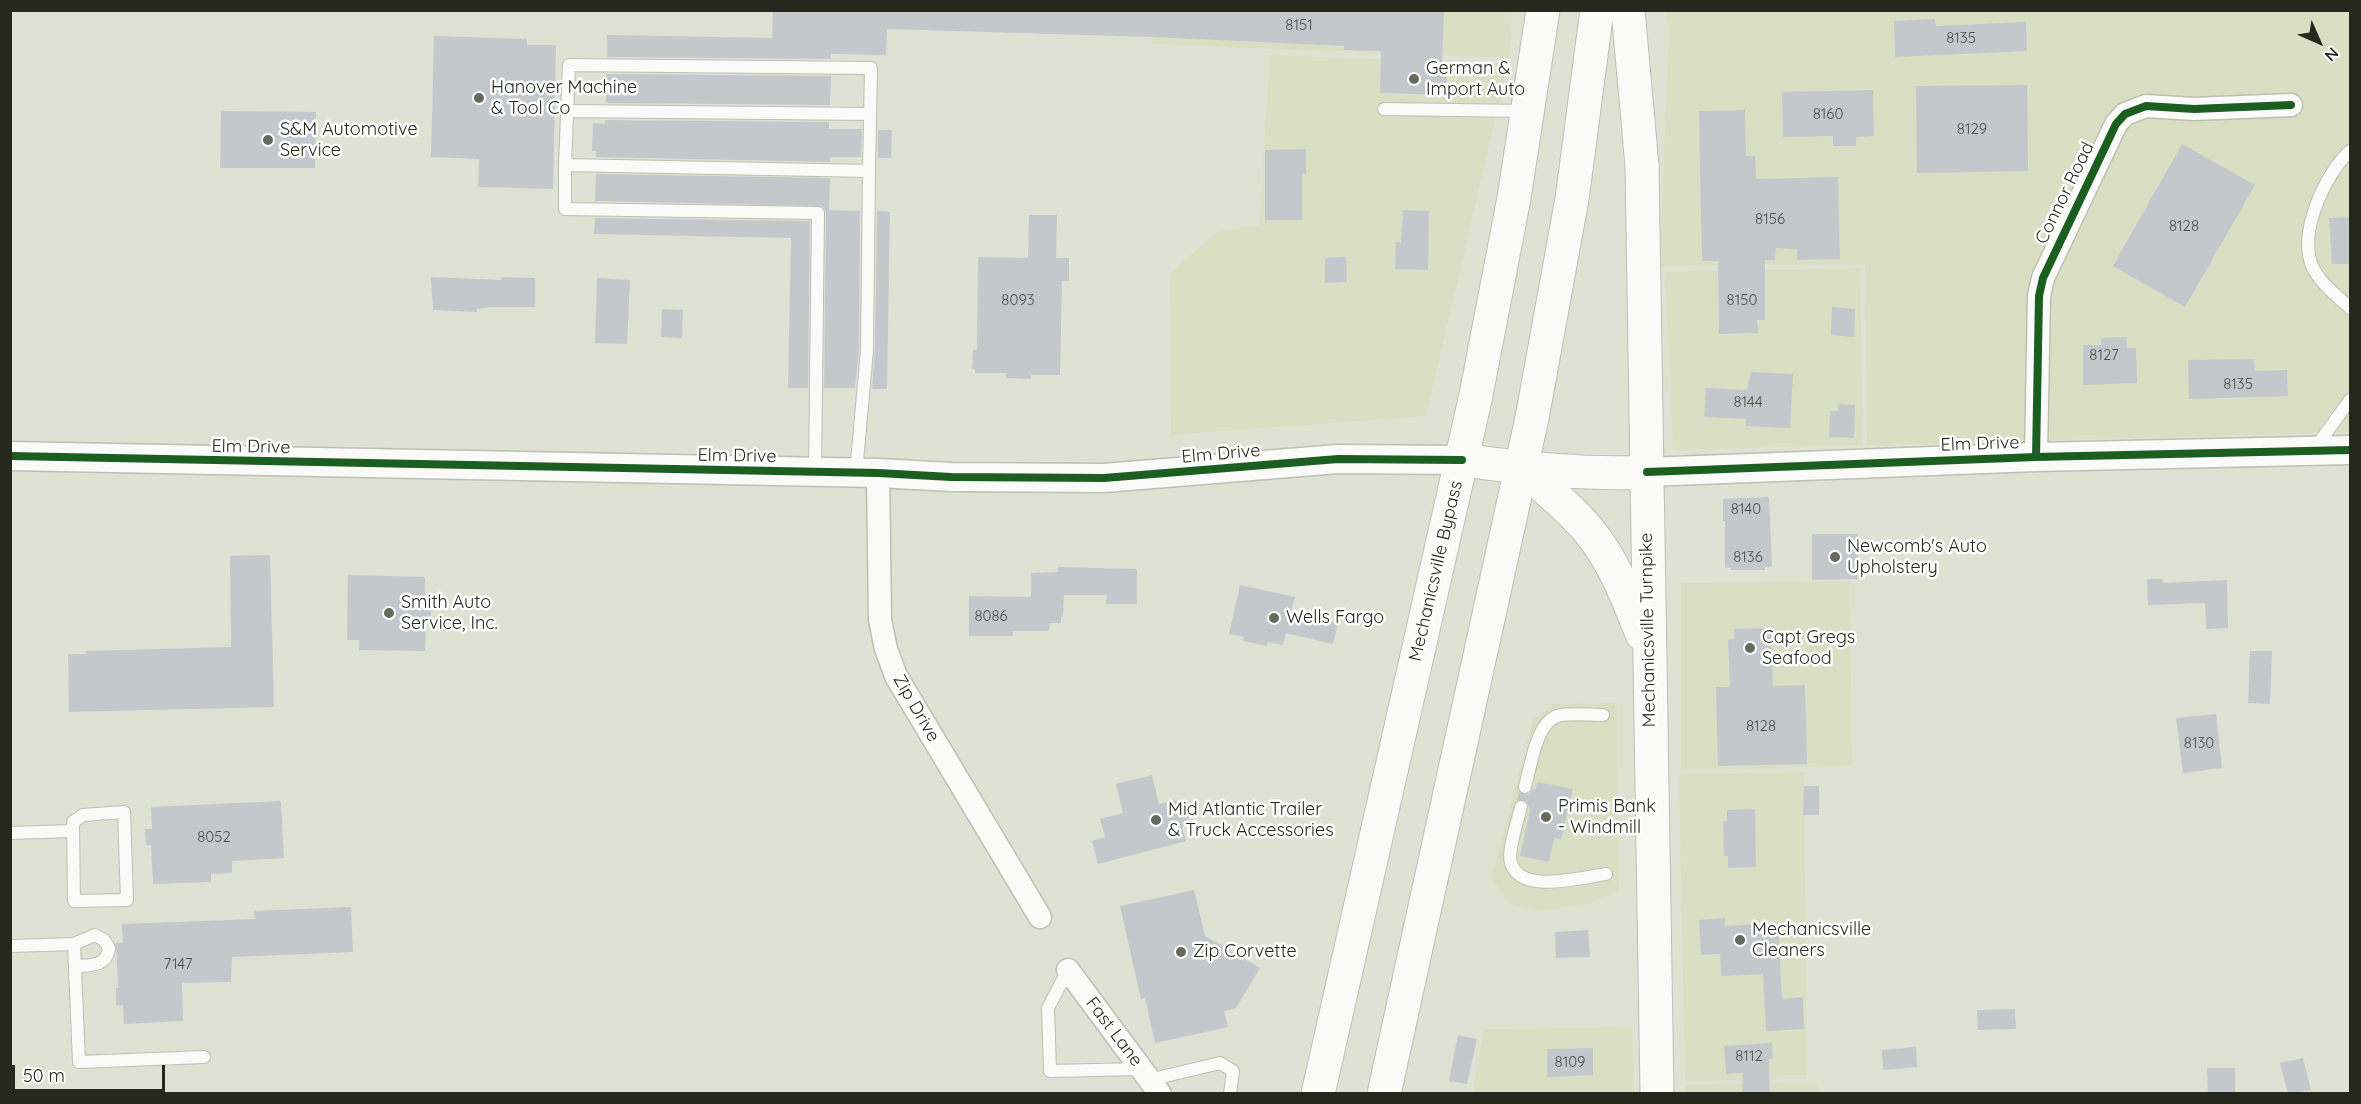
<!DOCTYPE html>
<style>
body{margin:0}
#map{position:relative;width:2361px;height:1104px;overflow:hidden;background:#dfe2d2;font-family:Quicksand,sans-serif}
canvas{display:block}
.frame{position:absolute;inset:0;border:12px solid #26281d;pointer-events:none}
.north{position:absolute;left:2289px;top:12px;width:60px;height:60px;-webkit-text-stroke:4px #fff;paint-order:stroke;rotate:135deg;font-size:16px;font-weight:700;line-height:24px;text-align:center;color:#26281d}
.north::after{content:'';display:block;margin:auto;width:21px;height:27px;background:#26281d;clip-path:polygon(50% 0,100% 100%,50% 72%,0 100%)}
.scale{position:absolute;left:12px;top:1065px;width:153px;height:27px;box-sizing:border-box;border:3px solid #26281d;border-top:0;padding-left:8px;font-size:18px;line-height:21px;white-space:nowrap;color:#26281d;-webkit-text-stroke:4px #fff;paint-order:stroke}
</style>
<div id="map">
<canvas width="2361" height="1104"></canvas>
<div class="frame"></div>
<div class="north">N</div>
<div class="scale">50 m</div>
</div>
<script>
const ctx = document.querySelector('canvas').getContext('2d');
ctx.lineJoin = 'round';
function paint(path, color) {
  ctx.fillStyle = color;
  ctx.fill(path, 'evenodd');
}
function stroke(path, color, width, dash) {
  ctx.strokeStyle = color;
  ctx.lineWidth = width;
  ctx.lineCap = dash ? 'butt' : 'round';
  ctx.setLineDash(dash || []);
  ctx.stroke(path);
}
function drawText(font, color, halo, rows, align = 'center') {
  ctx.font = font + ' Quicksand,sans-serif';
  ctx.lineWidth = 5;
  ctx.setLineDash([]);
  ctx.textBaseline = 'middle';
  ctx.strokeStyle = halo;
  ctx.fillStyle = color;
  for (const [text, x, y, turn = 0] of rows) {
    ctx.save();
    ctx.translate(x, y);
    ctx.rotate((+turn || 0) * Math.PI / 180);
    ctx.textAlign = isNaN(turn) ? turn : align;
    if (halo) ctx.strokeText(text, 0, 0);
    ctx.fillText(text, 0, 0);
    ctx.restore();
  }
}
const built = new Path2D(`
 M 1153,11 L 1512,11 L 1509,58 L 1152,44 Z
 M 1665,11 L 2350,11 L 2350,432 L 1867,445 L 1865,264 L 1660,266 L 1669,27 Z
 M 1270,55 L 1508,64 L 1426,416 L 1171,435 L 1170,274 L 1216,232 L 1259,225 Z
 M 1860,268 L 1863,445 L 1673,450 L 1665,272 Z
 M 1850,581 L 1852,766 L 1681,770 L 1681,583 Z
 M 1618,703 L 1619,891 L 1589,904 L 1540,911 L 1508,904 L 1492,877 L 1533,720 L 1552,704 Z
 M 1804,772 L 1807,1079 L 1685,1081 L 1679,774 Z
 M 1632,1027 L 1634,1093 L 1472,1094 L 1484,1029 Z
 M 1817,1083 L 1817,1094 L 1686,1093 L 1686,1084 Z`);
const building = new Path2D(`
 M 773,10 L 1444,10 L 1442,64 L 1447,64 L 1446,95 L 1380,93 L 1381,51 L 1344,50 L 1344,46 L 1153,37 L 887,29 L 886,55 L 831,54 L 831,59 L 607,57 L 607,35 L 772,38 Z
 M 1935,19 L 1936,26 L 2026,22 L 2027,51 L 1895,57 L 1894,21 Z
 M 434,36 L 527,39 L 527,45 L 556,45 L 553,189 L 478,187 L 479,159 L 431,157 Z
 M 606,74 L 831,76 L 830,105 L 606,103 Z
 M 2027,85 L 2028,171 L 1917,173 L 1916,86 Z
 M 1873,90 L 1874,136 L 1856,137 L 1856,146 L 1833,146 L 1833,136 L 1783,137 L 1782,92 Z
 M 1745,110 L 1746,156 L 1755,156 L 1756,179 L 1838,177 L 1840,259 L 1797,260 L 1797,249 L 1776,248 L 1775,260 L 1765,260 L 1765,320 L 1757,320 L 1758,333 L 1719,334 L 1718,261 L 1702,261 L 1699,111 Z
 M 221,111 L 316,112 L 315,168 L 220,168 Z
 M 605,120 L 829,122 L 829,129 L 862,129 L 861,157 L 830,157 L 830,162 L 596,157 L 596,151 L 592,151 L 593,123 L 605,124 Z
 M 878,130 L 892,130 L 891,158 L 878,158 Z
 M 2182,144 L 2255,185 L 2185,307 L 2113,266 Z
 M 1306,149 L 1306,174 L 1302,174 L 1302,220 L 1265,220 L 1265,150 Z
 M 596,174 L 830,178 L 829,210 L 860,211 L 859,350 L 855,388 L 824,388 L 826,213 L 823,206 L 595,201 Z
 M 1403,210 L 1429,211 L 1428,270 L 1395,269 L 1396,242 L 1401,242 Z
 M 877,211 L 890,212 L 887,389 L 872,389 L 875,350 Z
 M 1029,215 L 1057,215 L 1056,258 L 1069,258 L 1069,281 L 1062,281 L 1060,375 L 1031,375 L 1031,379 L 1006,378 L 1006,373 L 975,373 L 975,369 L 972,369 L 973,350 L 977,350 L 978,257 L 1028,258 Z
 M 2350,217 L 2350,264 L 2332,264 L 2329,218 Z
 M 595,218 L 810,221 L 808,388 L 788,388 L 791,238 L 594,234 Z
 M 1346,257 L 1347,282 L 1325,283 L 1325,258 Z
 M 431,277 L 501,280 L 501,277 L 535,278 L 535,307 L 489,307 L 477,309 L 477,312 L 433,310 Z
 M 597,278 L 630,280 L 627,344 L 595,343 Z
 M 1832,307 L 1855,309 L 1854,337 L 1831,335 Z
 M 662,309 L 683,310 L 682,338 L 661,337 Z
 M 2126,337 L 2127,348 L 2136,348 L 2137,383 L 2083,385 L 2083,345 L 2101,345 L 2101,338 Z
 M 2254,359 L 2255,371 L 2287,370 L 2288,396 L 2189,399 L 2188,360 Z
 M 1751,372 L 1793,374 L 1790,428 L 1746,426 L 1746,419 L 1704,417 L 1706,388 L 1747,390 Z
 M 1838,404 L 1855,405 L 1854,438 L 1829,437 L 1830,411 L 1838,411 Z
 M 1769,497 L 1772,567 L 1765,567 L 1765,570 L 1731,570 L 1731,567 L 1725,568 L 1725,521 L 1723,521 L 1723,499 Z
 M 1812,534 L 1858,534 L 1858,579 L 1812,580 Z
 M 270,555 L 274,707 L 69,712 L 68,654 L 86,654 L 86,651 L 231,647 L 230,556 Z
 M 1058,567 L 1137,569 L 1137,604 L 1106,604 L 1107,595 L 1064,595 L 1063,617 L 1061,617 L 1061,623 L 1050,623 L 1049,631 L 1013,631 L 1013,636 L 969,636 L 969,596 L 1031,597 L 1031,573 L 1058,572 Z
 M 348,575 L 425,577 L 425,604 L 431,604 L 431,622 L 426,622 L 425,651 L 359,650 L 359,640 L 347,640 Z
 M 2147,579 L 2163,579 L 2163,583 L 2227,580 L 2228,628 L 2206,629 L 2205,603 L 2148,605 Z
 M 1240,585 L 1295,597 L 1291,612 L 1338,623 L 1333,644 L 1286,633 L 1283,645 L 1268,642 L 1267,646 L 1243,641 L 1244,637 L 1229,634 Z
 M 1764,628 L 1765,633 L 1771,633 L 1773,686 L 1805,685 L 1807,764 L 1718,766 L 1716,687 L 1730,687 L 1728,640 L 1734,639 L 1734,629 Z
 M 2250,651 L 2272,651 L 2270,704 L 2248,703 Z
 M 2216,714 L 2222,768 L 2183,773 L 2176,718 Z
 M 1152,775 L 1159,804 L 1174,800 L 1193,812 L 1182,828 L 1186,841 L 1098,864 L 1092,841 L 1105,837 L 1100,819 L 1123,813 L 1116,784 Z
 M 1537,782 L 1573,789 L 1561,839 L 1554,838 L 1549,862 L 1520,856 L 1530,810 L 1526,801 L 1517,800 L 1519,792 L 1528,795 L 1533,789 L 1536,789 Z
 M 1804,786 L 1819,786 L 1819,815 L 1803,815 Z
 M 281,801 L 284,858 L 232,861 L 232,873 L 211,874 L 211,882 L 153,884 L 151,845 L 146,845 L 145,829 L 152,829 L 151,807 Z
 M 1755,809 L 1756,867 L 1728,868 L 1728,856 L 1724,856 L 1723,821 L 1727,821 L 1727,810 Z
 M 1194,890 L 1205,936 L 1260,968 L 1236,1008 L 1224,1011 L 1228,1027 L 1155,1043 L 1145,998 L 1141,999 L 1120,906 Z
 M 351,907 L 353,952 L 232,957 L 231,982 L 182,983 L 183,1021 L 124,1024 L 123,1005 L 116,1005 L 116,988 L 118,988 L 116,943 L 123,943 L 122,924 L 255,919 L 254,911 Z
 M 1725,918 L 1725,926 L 1778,923 L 1782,999 L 1803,997 L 1804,1029 L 1766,1031 L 1763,974 L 1721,976 L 1720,954 L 1701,955 L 1699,920 Z
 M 1588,930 L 1590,957 L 1556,958 L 1555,932 Z
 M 2015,1009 L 2016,1029 L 1978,1030 L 1977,1010 Z
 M 1458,1035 L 1477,1039 L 1467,1084 L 1449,1081 Z
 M 1772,1043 L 1773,1059 L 1769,1059 L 1770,1094 L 1742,1094 L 1743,1073 L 1726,1074 L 1724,1046 Z
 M 1916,1047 L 1917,1067 L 1883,1070 L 1882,1050 Z
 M 1593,1048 L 1593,1075 L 1547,1077 L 1547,1049 Z
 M 2303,1058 L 2311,1090 L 2288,1094 L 2280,1063 Z
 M 2207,1068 L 2235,1068 L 2235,1094 L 2208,1094 Z`);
const service = new Path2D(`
 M 1384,109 L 1526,111
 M 567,111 L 870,114
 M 2350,151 C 2325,174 2297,234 2313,268 C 2321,284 2337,296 2350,308
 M 565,165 L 569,65 L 871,68 L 869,171
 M 2315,448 L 2350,400
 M 815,472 L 818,213 L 565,209 L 565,165 L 869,171 L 867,350 L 856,473
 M 1525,787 C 1531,766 1536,719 1561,715 C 1574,713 1590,715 1603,715
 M 1521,807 C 1518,821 1507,850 1511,863 C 1521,895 1582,877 1606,874
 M 124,812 L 127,900 L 74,901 L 73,822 L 83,815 Z
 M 10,833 L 72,831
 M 74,944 L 95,935 L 104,940 L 109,948 C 107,967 90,965 75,966
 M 10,946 L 74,944 L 79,1062 L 204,1057
 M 1068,970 L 1048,1008 L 1050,1071 L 1141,1069
 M 1149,1080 L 1220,1063 L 1233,1071 L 1230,1094`);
const minor = new Path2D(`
 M 2036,457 L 2039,296 L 2043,278 L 2116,124 L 2125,114 L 2146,106 L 2194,109 L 2291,105
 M 878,473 L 880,620 L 886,649 L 896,676 L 1040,917
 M 1068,970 L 1160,1094`);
const tertiary = new Path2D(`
 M 10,456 L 878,473 L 951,477 L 1104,478 L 1338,459 L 1462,460
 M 1647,472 L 2036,457 L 2350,450`);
const secondary = new Path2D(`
 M 1642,166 L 1657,1094
 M 1462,460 C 1524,468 1584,475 1647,472
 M 1522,468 C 1545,488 1570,508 1589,531 C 1614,561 1628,599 1642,634`);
const trunk = new Path2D(`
 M 1628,10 L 1642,166
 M 1318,1094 L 1476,395 L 1514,198 L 1543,10
 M 1384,1094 L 1532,418 L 1572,199 L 1597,10`);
const cycleway = new Path2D(`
 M 10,456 L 878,473 L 951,477 L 1104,478 L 1338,459 L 1462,460
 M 2036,457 L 2039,296 L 2043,278 L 2116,124 L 2125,114 L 2146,106 L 2194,109 L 2291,105
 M 1647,472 L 2036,457 L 2350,450`);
const markers = [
 [1414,79,6,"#67695c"],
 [479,98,6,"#67695c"],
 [268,140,6,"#67695c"],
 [1835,557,6,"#67695c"],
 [389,613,6,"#67695c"],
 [1274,618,6,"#67695c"],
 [1750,648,6,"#67695c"],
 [1546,817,6,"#67695c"],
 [1156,820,6,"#67695c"],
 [1740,940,6,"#67695c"],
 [1181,952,6,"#67695c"]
];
const numberNames = [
 ["8151",1299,25],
 ["8135",1961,38],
 ["8160",1828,114],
 ["8129",1972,129],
 ["8156",1770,219],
 ["8128",2184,226],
 ["8093",1018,300],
 ["8150",1742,300],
 ["8127",2104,355],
 ["8135",2238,384],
 ["8144",1748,402],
 ["8140",1746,509],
 ["8136",1748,557],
 ["8086",991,616],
 ["8128",1761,726],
 ["8130",2199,743],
 ["8052",214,837],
 ["7147",178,964],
 ["8112",1749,1056],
 ["8109",1570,1062]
];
const poiNames = [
 ["German &",1426,69],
 ["Import Auto",1426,90],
 ["Hanover Machine",491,88],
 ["& Tool Co",491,109],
 ["S&M Automotive",280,130],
 ["Service",280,151],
 ["Newcomb's Auto",1847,547],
 ["Upholstery",1847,568],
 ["Smith Auto",401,603],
 ["Service, Inc.",401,624],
 ["Wells Fargo",1286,618],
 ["Capt Gregs",1762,638],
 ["Seafood",1762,659],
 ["Primis Bank",1558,807],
 ["- Windmill",1558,828],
 ["Mid Atlantic Trailer",1168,810],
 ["& Truck Accessories",1168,831],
 ["Mechanicsville",1752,930],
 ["Cleaners",1752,951],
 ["Zip Corvette",1193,952]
];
const streetNames = [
 ["Connor Road",2065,193,-64],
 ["Elm Drive",1980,444,-2],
 ["Elm Drive",251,447,1],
 ["Elm Drive",1221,454,-5],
 ["Elm Drive",737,456,1],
 ["Mechanicsville Bypass",1436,571,-77],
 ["Mechanicsville Turnpike",1648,630,-91],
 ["Zip Drive",916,708,60],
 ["Fast Lane",1114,1032,53]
];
paint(built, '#dadfc4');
paint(building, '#c3c8cd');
stroke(service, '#bdbfb3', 14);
stroke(minor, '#bdbfb3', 25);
stroke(tertiary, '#bdbfb3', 31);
stroke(secondary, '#bdbfb3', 35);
stroke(trunk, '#bdbfb3', 35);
stroke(service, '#fafbf8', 12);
stroke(minor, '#fafbf8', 22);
stroke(tertiary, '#fafbf8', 28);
stroke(secondary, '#fafbf8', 33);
stroke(trunk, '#fafbf8', 33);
stroke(cycleway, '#1b5e20', 8);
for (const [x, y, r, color] of markers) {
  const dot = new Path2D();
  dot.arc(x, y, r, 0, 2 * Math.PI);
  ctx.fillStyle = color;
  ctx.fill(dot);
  stroke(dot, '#fff', 2);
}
drawText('15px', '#4d5049', null, numberNames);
drawText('18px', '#26281d', '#fff', poiNames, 'left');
drawText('18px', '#26281d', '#fff', streetNames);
</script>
